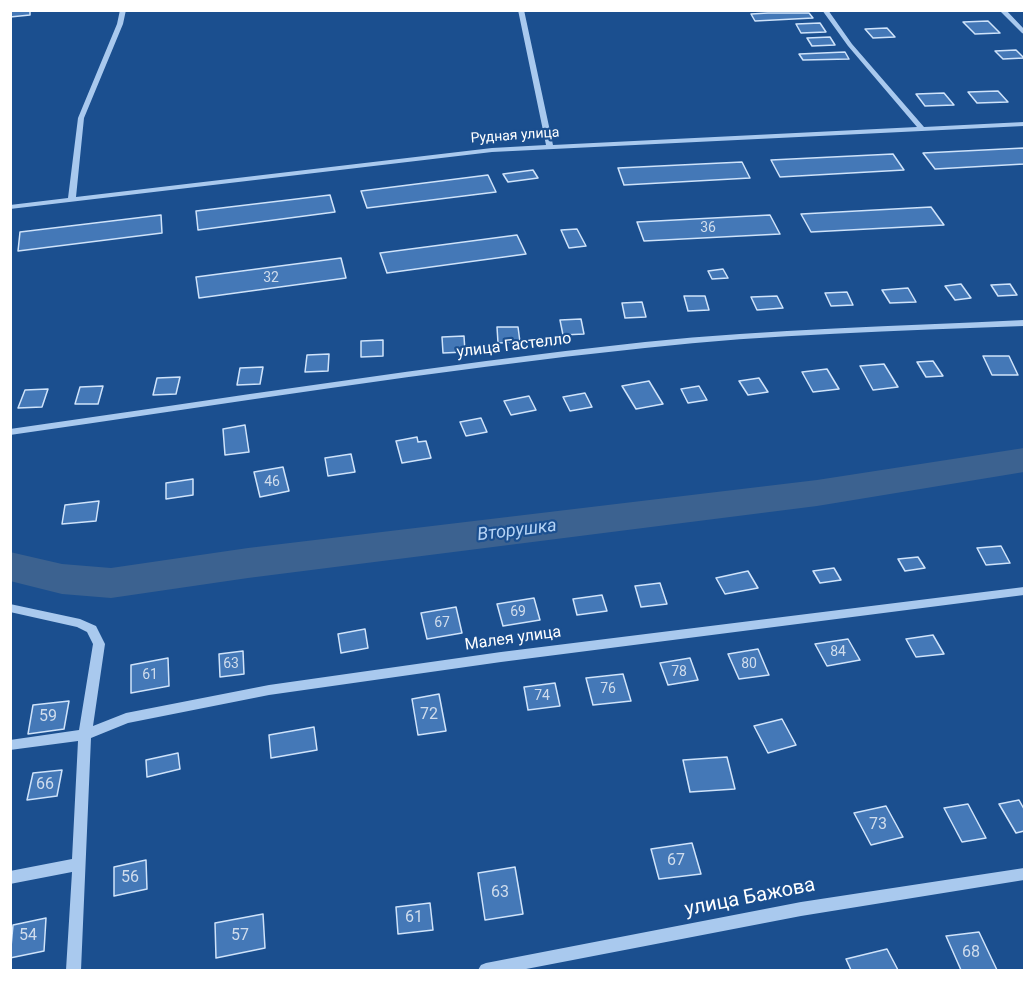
<!DOCTYPE html>
<meta charset="utf-8">
<style>
body{margin:0}
#map{position:relative;width:1035px;height:981px;overflow:hidden;background:#1b4f8f;font-family:Roboto,sans-serif}
canvas{display:block}
.frame{position:absolute;inset:0;border:12px solid #fff;pointer-events:none}
</style>
<div id="map">
<canvas width="1035" height="981"></canvas>
<div class="frame"></div>
</div>
<script>
const ctx = document.querySelector('canvas').getContext('2d');
ctx.lineJoin = 'round';
function paint(path, color) {
  ctx.fillStyle = color;
  ctx.fill(path, 'evenodd');
}
function stroke(path, color, width, dash) {
  ctx.strokeStyle = color;
  ctx.lineWidth = width;
  ctx.lineCap = dash ? 'butt' : 'round';
  ctx.setLineDash(dash || []);
  ctx.stroke(path);
}
function drawText(font, color, halo, rows, align = 'center') {
  ctx.font = font + ' Roboto,sans-serif';
  ctx.lineWidth = 4.5;
  ctx.setLineDash([]);
  ctx.textBaseline = 'middle';
  ctx.strokeStyle = halo;
  ctx.fillStyle = color;
  for (const [text, x, y, turn = 0] of rows) {
    ctx.save();
    ctx.translate(x, y);
    ctx.rotate((+turn || 0) * Math.PI / 180);
    ctx.textAlign = isNaN(turn) ? turn : align;
    if (halo) ctx.strokeText(text, 0, 0);
    ctx.fillText(text, 0, 0);
    ctx.restore();
  }
}
const river = new Path2D(`
 M 1024,448 L 1024,472 L 817,506 L 248,578 L 111,598 L 62,594 L 10,581 L 10,552 L 62,564 L 111,568 L 248,548 L 817,480 Z`);
const building = new Path2D(`
 M 10,10 L 30,10 L 30,15 L 10,17 Z
 M 768,13 L 809,13 L 813,18 L 755,21 L 751,14 Z
 M 988,21 L 1000,33 L 975,34 L 963,22 Z
 M 820,23 L 826,32 L 801,33 L 796,24 Z
 M 887,28 L 895,37 L 873,38 L 865,29 Z
 M 830,37 L 835,45 L 812,46 L 807,38 Z
 M 1016,50 L 1024,58 L 1003,59 L 995,51 Z
 M 845,52 L 849,59 L 803,60 L 799,54 Z
 M 998,91 L 1008,102 L 977,103 L 968,92 Z
 M 944,93 L 954,105 L 925,106 L 916,94 Z
 M 1024,148 L 1024,164 L 935,169 L 923,153 Z
 M 893,154 L 904,170 L 780,177 L 771,160 Z
 M 742,162 L 750,178 L 624,185 L 618,168 Z
 M 533,170 L 538,178 L 508,182 L 503,174 Z
 M 488,175 L 496,192 L 367,208 L 361,191 Z
 M 330,195 L 335,212 L 198,230 L 196,211 Z
 M 931,207 L 944,225 L 811,232 L 801,214 Z
 M 161,215 L 162,233 L 18,251 L 20,232 Z
 M 770,215 L 780,234 L 644,241 L 637,222 Z
 M 577,229 L 586,246 L 569,248 L 561,230 Z
 M 517,235 L 526,254 L 387,273 L 380,253 Z
 M 341,258 L 346,278 L 199,298 L 196,277 Z
 M 723,269 L 728,278 L 712,279 L 708,271 Z
 M 961,284 L 971,298 L 955,300 L 945,286 Z
 M 1010,284 L 1017,295 L 998,296 L 991,285 Z
 M 908,288 L 916,302 L 890,303 L 882,290 Z
 M 847,292 L 853,305 L 831,306 L 825,293 Z
 M 684,296 L 705,296 L 709,310 L 688,311 Z
 M 777,296 L 783,308 L 757,310 L 751,297 Z
 M 642,302 L 646,317 L 625,318 L 622,303 Z
 M 581,319 L 584,334 L 563,335 L 560,320 Z
 M 497,327 L 518,327 L 520,342 L 498,343 Z
 M 464,336 L 465,352 L 443,353 L 442,337 Z
 M 383,340 L 383,356 L 361,357 L 361,341 Z
 M 329,354 L 328,371 L 305,372 L 307,355 Z
 M 983,356 L 1009,356 L 1018,375 L 992,375 Z
 M 933,361 L 943,376 L 926,377 L 917,362 Z
 M 884,364 L 898,387 L 873,390 L 860,366 Z
 M 263,367 L 260,384 L 237,385 L 240,368 Z
 M 827,369 L 839,389 L 813,392 L 802,372 Z
 M 180,377 L 176,394 L 153,395 L 157,378 Z
 M 759,378 L 768,392 L 748,395 L 739,381 Z
 M 649,381 L 663,404 L 636,409 L 622,386 Z
 M 103,386 L 98,404 L 75,404 L 80,387 Z
 M 699,386 L 707,400 L 688,403 L 681,389 Z
 M 48,389 L 42,407 L 18,408 L 25,390 Z
 M 585,393 L 592,407 L 570,411 L 563,397 Z
 M 529,396 L 536,410 L 511,415 L 504,401 Z
 M 481,418 L 487,432 L 466,436 L 460,422 Z
 M 245,425 L 249,452 L 225,455 L 223,429 Z
 M 417,437 L 418,442 L 426,441 L 431,458 L 402,463 L 396,441 Z
 M 351,454 L 355,472 L 328,476 L 325,458 Z
 M 283,467 L 289,491 L 260,497 L 254,472 Z
 M 193,479 L 193,495 L 166,499 L 166,483 Z
 M 99,501 L 96,521 L 62,524 L 65,505 Z
 M 1001,546 L 1010,563 L 986,565 L 977,548 Z
 M 918,557 L 925,568 L 905,571 L 898,559 Z
 M 834,568 L 841,580 L 820,583 L 813,571 Z
 M 748,571 L 758,588 L 725,594 L 716,578 Z
 M 660,583 L 667,604 L 641,607 L 635,586 Z
 M 602,595 L 607,611 L 577,615 L 573,599 Z
 M 534,598 L 540,620 L 503,626 L 497,604 Z
 M 456,607 L 462,633 L 427,639 L 421,613 Z
 M 365,629 L 368,648 L 341,653 L 338,634 Z
 M 933,635 L 944,654 L 916,657 L 906,639 Z
 M 848,639 L 860,660 L 827,666 L 815,644 Z
 M 758,649 L 769,675 L 739,679 L 728,654 Z
 M 243,651 L 244,674 L 220,677 L 219,654 Z
 M 168,658 L 169,686 L 131,693 L 131,665 Z
 M 690,658 L 698,680 L 668,685 L 660,663 Z
 M 623,674 L 631,701 L 593,705 L 586,678 Z
 M 555,683 L 560,706 L 528,710 L 524,687 Z
 M 439,694 L 446,731 L 418,735 L 412,699 Z
 M 69,701 L 64,729 L 28,734 L 33,705 Z
 M 782,719 L 796,745 L 768,753 L 754,726 Z
 M 314,727 L 317,750 L 271,758 L 269,735 Z
 M 178,753 L 180,769 L 147,777 L 146,760 Z
 M 727,757 L 735,789 L 690,792 L 683,760 Z
 M 62,770 L 57,796 L 27,800 L 33,773 Z
 M 1019,800 L 1024,809 L 1024,831 L 1016,833 L 999,804 Z
 M 968,804 L 986,838 L 962,842 L 944,808 Z
 M 886,806 L 903,837 L 871,845 L 854,813 Z
 M 692,843 L 701,874 L 659,879 L 651,849 Z
 M 146,860 L 147,889 L 114,896 L 114,867 Z
 M 515,867 L 523,914 L 485,920 L 478,873 Z
 M 430,903 L 433,930 L 398,934 L 396,907 Z
 M 263,914 L 265,948 L 216,958 L 215,923 Z
 M 46,918 L 44,951 L 10,958 L 13,925 Z
 M 979,932 L 997,970 L 961,970 L 946,936 Z
 M 887,949 L 898,970 L 851,970 L 846,959 Z`);
const minor = new Path2D(`
 M 120,10 L 126,10 L 123,24 L 84,118 L 76,197 L 492,148 L 546,145 L 518,10 L 524,10 L 553,145 L 917,127 L 848,46 L 822,10 L 828,10 L 852,44 L 924,127 L 1024,122 L 1024,126 L 492,152 L 10,209 L 10,205 L 68,198 L 78,118 L 117,24 Z
 M 999,10 L 1006,10 L 1024,29 L 1024,34 L 1022,33 Z
 M 1024,320 L 1024,326 C 898,331 771,334 645,348 C 433,370 222,405 10,435 L 10,429 C 222,399 433,365 645,342 C 771,329 898,326 1024,320 Z
 M 1024,587 L 1024,595 L 501,662 L 269,695 L 128,723 L 91,738 L 81,970 L 66,970 L 72,872 L 10,884 L 10,871 L 72,859 L 78,741 L 10,750 L 10,740 L 79,730 L 93,644 L 87,632 L 77,627 L 10,612 L 10,604 L 80,619 L 96,626 L 105,644 L 93,726 L 126,713 L 269,685 L 501,652 Z
 M 1024,868 L 1024,880 L 801,916 L 521,970 L 478,970 L 481,965 L 486,963 L 801,902 Z`);
const farStreetnames = [
 ["Рудная улица",515,136,-4]
];
const numberNames = [
 ["36",708,228],
 ["32",271,278],
 ["46",272,482],
 ["69",518,612],
 ["67",442,623],
 ["84",838,652],
 ["63",231,664],
 ["80",749,664],
 ["78",679,672],
 ["61",150,675],
 ["76",608,689],
 ["74",542,696]
];
const streetNames = [
 ["улица Гастелло",514,346,-7],
 ["Малея улица",513,639,-8]
];
const nearNumbernames = [
 ["72",429,715],
 ["59",48,717],
 ["66",45,785],
 ["73",878,825],
 ["67",676,861],
 ["56",130,878],
 ["63",500,893],
 ["61",414,918],
 ["54",28,936],
 ["57",240,936],
 ["68",971,953]
];
const waterNames = [
 ["Вторушка",517,531,-7]
];
const nearStreetnames = [
 ["улица Бажова",750,898,-11]
];
paint(river, '#3c6290');
paint(building, '#4478b7');
stroke(building, '#cfe3fa', 1.5);
paint(minor, '#a9c9ee');
drawText('14px', '#fff', '#1b4f8f', farStreetnames);
drawText('14px', '#d0dded', null, numberNames);
drawText('16px', '#fff', '#1b4f8f', streetNames);
drawText('16px', '#d0dded', null, nearNumbernames);
drawText('italic 18px', '#b5d3f5', '#1b4f8f', waterNames);
drawText('20px', '#fff', '#1b4f8f', nearStreetnames);
</script>
